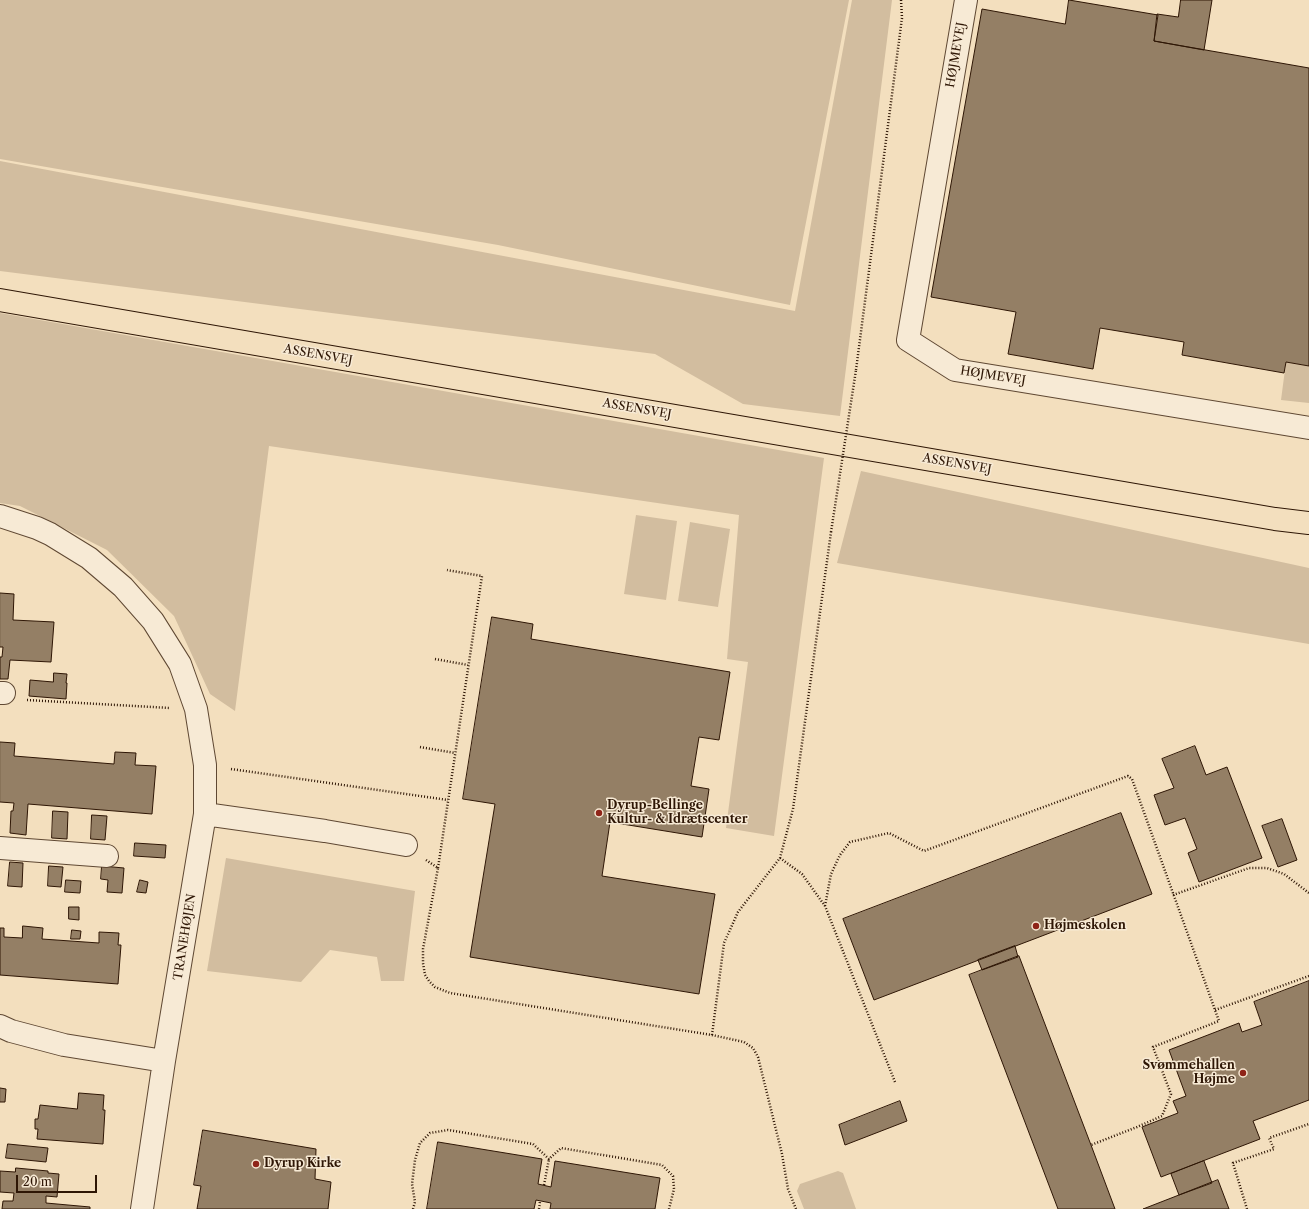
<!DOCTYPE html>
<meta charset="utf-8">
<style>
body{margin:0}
#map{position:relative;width:1309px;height:1209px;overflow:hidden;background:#f3dfbe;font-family:"Libre Caslon Text",serif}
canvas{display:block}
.scale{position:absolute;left:16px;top:1175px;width:81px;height:18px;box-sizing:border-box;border:2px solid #2e1605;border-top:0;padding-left:5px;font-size:12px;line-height:14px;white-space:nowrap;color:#2e1605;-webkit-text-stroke:3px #f7ead5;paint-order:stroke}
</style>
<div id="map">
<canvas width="1309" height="1209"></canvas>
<div class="scale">20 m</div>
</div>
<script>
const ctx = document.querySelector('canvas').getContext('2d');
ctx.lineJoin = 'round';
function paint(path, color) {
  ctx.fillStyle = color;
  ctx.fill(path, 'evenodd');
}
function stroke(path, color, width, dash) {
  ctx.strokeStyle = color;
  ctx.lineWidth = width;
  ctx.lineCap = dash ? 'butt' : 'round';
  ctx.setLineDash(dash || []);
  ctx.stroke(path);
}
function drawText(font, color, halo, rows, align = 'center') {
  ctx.font = font + ' "Libre Caslon Text",serif';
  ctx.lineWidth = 3;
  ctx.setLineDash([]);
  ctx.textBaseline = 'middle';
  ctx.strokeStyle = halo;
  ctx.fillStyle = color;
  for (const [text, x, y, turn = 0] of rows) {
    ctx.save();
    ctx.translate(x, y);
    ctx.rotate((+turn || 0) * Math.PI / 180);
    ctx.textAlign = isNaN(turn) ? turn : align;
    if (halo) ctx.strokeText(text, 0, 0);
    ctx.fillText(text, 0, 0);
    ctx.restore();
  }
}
const green = new Path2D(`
 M 0,0 L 849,0 L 790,305 L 498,245 L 0,159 Z
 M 852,0 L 892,0 L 840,416 L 743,404 L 655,354 L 0,271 L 0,161 L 795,311 Z
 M 0,313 L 824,458 L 774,836 L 726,828 L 748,662 L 727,659 L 739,515 L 269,446 L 235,711 L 210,694 L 174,616 L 107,550 L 20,506 L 0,503 Z
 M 1286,362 L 1309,366 L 1309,403 L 1281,400 Z
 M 861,471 L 1309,568 L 1309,644 L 837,563 Z
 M 636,515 L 677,521 L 666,600 L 624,594 Z
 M 690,522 L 730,529 L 718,607 L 678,601 Z
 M 226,858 L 415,891 L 404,981 L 381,981 L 377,957 L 330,950 L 301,982 L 207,971 Z
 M 838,1171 L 843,1173 L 856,1209 L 804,1209 L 797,1191 L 800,1184 Z`);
const building = new Path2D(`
 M 1069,0 L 1158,15 L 1154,41 L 1309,68 L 1309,366 L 1286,362 L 1284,373 L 1182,355 L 1184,342 L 1100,328 L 1093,369 L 1008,354 L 1016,312 L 931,297 L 982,9 L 1065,24 Z
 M 1181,0 L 1212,0 L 1204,50 L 1154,41 L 1157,14 L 1178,17 Z
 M 0,593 L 14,594 L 13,620 L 54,622 L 51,662 L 10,660 L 8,679 L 0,679 L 0,657 L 2,657 L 3,647 L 0,647 Z
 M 492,617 L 533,624 L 531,639 L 730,672 L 719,740 L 699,737 L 691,786 L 709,789 L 702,837 L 610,822 L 602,876 L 715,894 L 699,994 L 470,957 L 495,804 L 463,799 Z
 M 54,673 L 67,674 L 66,683 L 67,683 L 66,699 L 29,696 L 30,680 L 53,682 Z
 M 0,742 L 15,743 L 14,756 L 114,764 L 115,752 L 136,753 L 135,765 L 156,766 L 152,814 L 28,804 L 26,835 L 10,833 L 11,811 L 13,811 L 14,803 L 0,802 Z
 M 1195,746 L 1206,775 L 1227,767 L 1262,858 L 1199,882 L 1188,853 L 1197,849 L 1185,818 L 1165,825 L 1154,795 L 1174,788 L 1162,759 Z
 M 53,811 L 68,812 L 67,839 L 52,838 Z
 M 1121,813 L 1152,894 L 874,1000 L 843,919 Z
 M 92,815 L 107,816 L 105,840 L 91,839 Z
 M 1282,819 L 1297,860 L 1278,867 L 1262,826 Z
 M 135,843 L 166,845 L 165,858 L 134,856 Z
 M 10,862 L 23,863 L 22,887 L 8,886 Z
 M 49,866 L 63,867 L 61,887 L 48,886 Z
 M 102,866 L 124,868 L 122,893 L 107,892 L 108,880 L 101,879 Z
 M 66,880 L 81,881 L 80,893 L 65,892 Z
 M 140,880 L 148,882 L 146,893 L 137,892 Z
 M 69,907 L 79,907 L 79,920 L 69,919 Z
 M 23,926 L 43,928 L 42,939 L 99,943 L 99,932 L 119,933 L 118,945 L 121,945 L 118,984 L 0,975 L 0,928 L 4,928 L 4,937 L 22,938 Z
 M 72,930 L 81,931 L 80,939 L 71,939 Z
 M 1015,946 L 1018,957 L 982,970 L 978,960 Z
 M 1019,956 L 1091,1145 L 1115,1209 L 1058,1209 L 969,975 Z
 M 1309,981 L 1309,1100 L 1253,1121 L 1260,1139 L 1161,1177 L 1142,1127 L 1178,1113 L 1173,1101 L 1186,1096 L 1169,1050 L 1239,1023 L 1242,1032 L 1262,1025 L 1254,1002 Z
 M 0,1088 L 6,1089 L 5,1102 L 0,1102 Z
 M 79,1093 L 104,1095 L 103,1110 L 105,1110 L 103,1144 L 37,1139 L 38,1129 L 35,1129 L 35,1119 L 38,1119 L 40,1105 L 77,1109 Z
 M 900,1101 L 907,1121 L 845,1145 L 839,1125 Z
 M 203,1130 L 316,1149 L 315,1179 L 331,1182 L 328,1209 L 197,1209 L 201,1186 L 194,1185 Z
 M 438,1142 L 542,1159 L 538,1184 L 551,1187 L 555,1161 L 660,1178 L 655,1209 L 550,1209 L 551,1203 L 536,1200 L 534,1209 L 427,1209 Z
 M 8,1144 L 48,1148 L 46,1162 L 6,1158 Z
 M 1204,1161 L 1212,1183 L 1179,1195 L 1171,1174 Z
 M 16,1168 L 48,1171 L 48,1173 L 59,1174 L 57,1197 L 46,1196 L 46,1203 L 90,1207 L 90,1209 L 2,1209 L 3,1201 L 13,1201 L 14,1193 L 0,1192 L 0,1171 L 15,1172 Z
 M 1218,1180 L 1229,1209 L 1143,1209 L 1179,1195 Z`);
const path = new Path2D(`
 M 856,370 L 902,18 L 901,0
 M 435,659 L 468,665
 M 27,700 L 170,708
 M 420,747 L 455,753
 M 231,769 L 448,800
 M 780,858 L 802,874 L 825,906 L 895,1082
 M 426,860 L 438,868 L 423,949 L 423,963 L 425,975 L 429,981 L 435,987 L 450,993 L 712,1035 L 744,1042 L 753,1048 L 758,1057 L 782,1154 L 788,1189 L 796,1209
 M 438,868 L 482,576 L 447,570
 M 1173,895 L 1249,868 L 1267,868 L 1284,874 L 1309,893
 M 825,906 L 831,874 L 840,855 L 850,842 L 889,833 L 924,851 L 1128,776 L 1132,779 L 1219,1021 L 1153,1047 L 1171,1094 L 1162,1116 L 1137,1127 L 1091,1145
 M 1215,1010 L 1309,976
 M 712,1035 L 724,943 L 738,912 L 780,858 L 793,809 L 831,532
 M 544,1185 L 549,1159
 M 413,1209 L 415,1202 L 412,1184 L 415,1160 L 420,1143 L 430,1133 L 448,1130 L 533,1144 L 549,1159 L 561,1148 L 662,1165 L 673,1176 L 674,1189 L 669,1209
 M 539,1209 L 540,1201
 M 1247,1209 L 1233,1163 L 1274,1149 L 1269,1138 L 1309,1124`);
const minor = new Path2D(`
 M 966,0 L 908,340 L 955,370 L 1309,428
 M 0,516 L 37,528 L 50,534 L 89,558 L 123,587 L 153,621 L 180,664 L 196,709 L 205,765 L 205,814 L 164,1061 L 142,1209
 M 0,693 L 4,693
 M 205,814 L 325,831 L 406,845
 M 0,848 L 107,856
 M 0,1026 L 11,1031 L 64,1045 L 164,1061`);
const major = new Path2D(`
 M 0,300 L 1275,519 L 1309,523`);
const pathBridge = new Path2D(`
 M 831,532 L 856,370`);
const markers = [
 [599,813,4,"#8f2418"],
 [1036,926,4,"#8f2418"],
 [1243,1073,4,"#8f2418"],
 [256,1164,4,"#8f2418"]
];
const streetNames = [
 ["HØJMEVEJ",956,55,-80],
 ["ASSENSVEJ",318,355,10],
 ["HØJMEVEJ",993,376,9],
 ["ASSENSVEJ",637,409,10],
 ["ASSENSVEJ",957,464,10],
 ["TRANEHØJEN",185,937,-81]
];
const poiNames = [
 ["Dyrup-Bellinge",607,806],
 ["Kultur- & Idrætscenter",607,820],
 ["Højmeskolen",1044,926],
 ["Svømmehallen",1235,1066,"right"],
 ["Højme",1235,1080,"right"],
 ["Dyrup Kirke",264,1164]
];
paint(green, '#d2bd9f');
paint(building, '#947f65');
stroke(building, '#2e1605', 1);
stroke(minor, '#5f4833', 24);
stroke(major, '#2e1605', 24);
stroke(path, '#2e1605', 2.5, [1, 2]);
stroke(minor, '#f7ead5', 22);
stroke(major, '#f3dfbe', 22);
stroke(pathBridge, '#2e1605', 2.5, [1, 2]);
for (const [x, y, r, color] of markers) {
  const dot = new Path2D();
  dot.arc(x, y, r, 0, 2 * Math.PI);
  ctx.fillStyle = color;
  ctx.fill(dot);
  stroke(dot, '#f7ead5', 1.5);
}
drawText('12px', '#2e1605', '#f7ead5', streetNames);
drawText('bold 12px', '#2e1605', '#f7ead5', poiNames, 'left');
</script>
